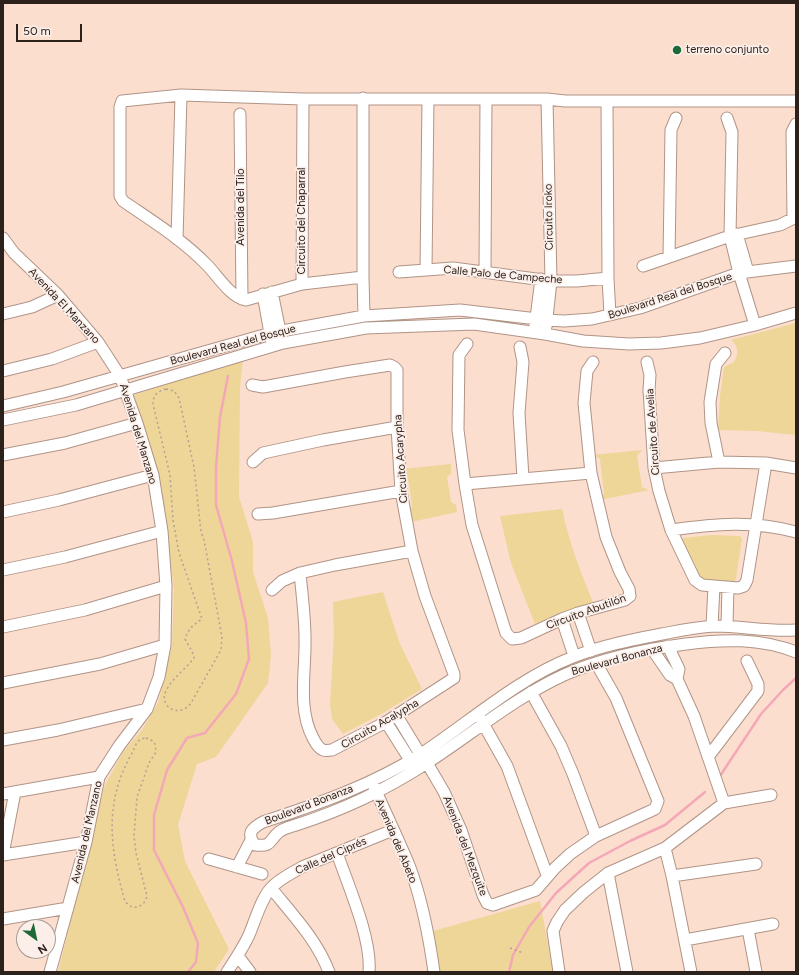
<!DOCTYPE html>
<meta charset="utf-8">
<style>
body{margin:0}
#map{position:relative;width:799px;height:975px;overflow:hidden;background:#fcdecf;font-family:Figtree,sans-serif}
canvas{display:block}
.frame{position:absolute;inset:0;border:4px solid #2c211b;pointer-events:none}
.north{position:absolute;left:16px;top:919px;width:40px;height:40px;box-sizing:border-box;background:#fcefe9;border:1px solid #a99d97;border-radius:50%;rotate:147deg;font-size:11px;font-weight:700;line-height:16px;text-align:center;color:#2c211b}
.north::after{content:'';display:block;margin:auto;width:14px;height:18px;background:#1c6a3a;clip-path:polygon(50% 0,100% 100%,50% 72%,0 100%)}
.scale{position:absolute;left:16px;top:24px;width:66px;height:18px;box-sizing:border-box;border:2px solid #2c211b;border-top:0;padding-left:5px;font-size:12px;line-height:14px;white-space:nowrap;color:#2c211b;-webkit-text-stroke:3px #fcefe9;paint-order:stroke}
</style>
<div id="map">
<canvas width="799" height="975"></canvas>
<div class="frame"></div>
<div class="north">N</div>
<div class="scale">50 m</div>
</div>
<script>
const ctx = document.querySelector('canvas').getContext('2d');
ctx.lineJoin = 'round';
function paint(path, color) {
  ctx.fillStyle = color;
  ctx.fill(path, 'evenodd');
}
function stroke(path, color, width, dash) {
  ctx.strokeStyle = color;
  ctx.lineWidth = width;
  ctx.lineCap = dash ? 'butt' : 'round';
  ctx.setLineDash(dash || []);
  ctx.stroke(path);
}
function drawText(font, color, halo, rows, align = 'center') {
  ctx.font = font + ' Figtree,sans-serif';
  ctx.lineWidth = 3.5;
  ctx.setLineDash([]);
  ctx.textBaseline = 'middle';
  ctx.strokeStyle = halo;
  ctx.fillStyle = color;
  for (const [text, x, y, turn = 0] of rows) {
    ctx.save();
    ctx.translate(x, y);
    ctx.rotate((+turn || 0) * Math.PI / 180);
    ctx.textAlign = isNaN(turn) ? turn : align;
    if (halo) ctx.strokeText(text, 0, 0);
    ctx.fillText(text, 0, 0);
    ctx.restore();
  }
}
const green = new Path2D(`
 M 796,323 L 796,435 L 757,431 L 718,430 L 720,396 L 724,367 L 734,362 C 739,353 739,347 731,340 Z
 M 243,359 L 240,387 L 239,497 L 253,542 L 253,572 L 268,618 L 271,655 L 268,683 L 216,757 L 197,764 L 178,825 L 185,861 L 229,949 L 214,972 L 58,972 L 104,787 L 123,752 L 142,730 L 158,703 L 172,645 L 174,590 L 160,482 L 134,395 Z
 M 642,450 L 637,456 L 642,487 L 649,490 L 600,500 L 604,494 L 600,459 L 593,455 Z
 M 451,464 L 451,474 L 447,477 L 451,502 L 456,505 L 457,512 L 411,522 L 409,512 L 412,507 L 409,482 L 403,478 L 402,469 Z
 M 562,509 C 569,542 580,571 593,602 L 566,611 L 535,624 L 511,563 L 500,516 Z
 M 711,535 L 740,536 L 742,539 L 736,579 L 733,583 L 698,579 L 680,543 L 683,538 Z
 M 383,592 L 400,644 L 422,689 L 383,713 L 343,734 L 332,719 L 330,704 L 334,636 L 333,602 Z
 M 540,901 L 553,972 L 439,972 L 433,931 Z`);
const stream = new Path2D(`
 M 720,776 L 761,714 L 783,690 L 796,678
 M 188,972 L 196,962 L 198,943 L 183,907 L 154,850 L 154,815 L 167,770 L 187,738 L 205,733 L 236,694 L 249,659 L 246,623 L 232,561 L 216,505 L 216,467 L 220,417 L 228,376
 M 509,972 L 513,955 L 529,927 L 556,893 L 589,863 L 630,841 L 665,825 L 705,792`);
const path = new Path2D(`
 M 166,389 L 174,391 L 179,398 L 194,467 L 201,532 L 204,540 L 222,637 L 221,650 L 191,703 C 180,719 158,707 166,691 C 172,678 186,669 194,658 C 193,650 188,646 185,639 C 188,629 193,625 202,619 L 179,553 L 173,520 L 170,475 L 153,404 C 153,396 157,391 166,389 Z
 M 146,738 L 153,741 L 155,744 L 156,752 L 149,763 L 137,797 L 134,836 L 136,853 L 147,896 C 144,910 128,911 124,898 C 110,848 104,803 131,755 C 136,747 135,739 146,738 Z
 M 510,948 L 523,953`);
const minor = new Path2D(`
 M 363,98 L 363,277 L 364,316
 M 607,101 L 608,278 L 610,315
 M 240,114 L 242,299
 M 727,118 L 732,132 L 730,236 L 739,273 L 755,325
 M 793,219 L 792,132 L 796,124
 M 737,234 L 748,272
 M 3,238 L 14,253 L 58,295 L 98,342 L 120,376 L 137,423 L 153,475 L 162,531 L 166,586 L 165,645 L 159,677 L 147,709 L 119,746 L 99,777 L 86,842 L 50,972
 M 177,239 L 181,95
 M 669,257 L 671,130 L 676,118
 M 643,266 L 730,236 L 780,225 L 796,217
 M 426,270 L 428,99
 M 485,271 L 486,99
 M 399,272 L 453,268 L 551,281 L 577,281 L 608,278
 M 363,277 L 302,284 L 246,300 C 231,298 217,275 207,265 C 183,240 152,221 123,201 L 120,196 L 120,107 L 122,101 L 181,95 L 303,99 L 547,99 L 565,101 L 796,101
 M 302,284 L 303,99
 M 272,292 L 281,336
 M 263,294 L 271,339
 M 3,314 L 32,307 L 58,295
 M 535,326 L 541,279
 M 546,327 L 551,281 L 547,99
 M 467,344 L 459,355 L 458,430 L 465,484 L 472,525 L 506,633 L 512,639 L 521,638 L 562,619 L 578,613 L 625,600 L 630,596 L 629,589 L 620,572 L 606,537 L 591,473 L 584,403 L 587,371 L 593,362
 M 520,347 L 523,362 L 519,413 L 523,478
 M 647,362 L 650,375 L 649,390 L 654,468 L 659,491 L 671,530 L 695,580 L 702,585 L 738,588 L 744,586 L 747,580 L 766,463
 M 3,371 L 52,359 L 98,342
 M 252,385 L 263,387 L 345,372 L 390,365 L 394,367 L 397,370 L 397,427 L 401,491 L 412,551 L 425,596 L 454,674 L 454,678 L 386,722 L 332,750 C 329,750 325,751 323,750 C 318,748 315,742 313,738 C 297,708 306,671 305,638 C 305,616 302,595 300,573
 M 3,406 L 63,392 L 271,333 L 364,316 L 460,310 L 546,320 L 564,321 L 592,319 L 640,308 L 739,273 L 796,266
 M 3,420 L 76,405 L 283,343 L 366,328 L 474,324 L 545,334 L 583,341 L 629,344 L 661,343 L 700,338 L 755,325 L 796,313
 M 3,455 L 65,443 L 137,423
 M 253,462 L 263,453 L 323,440 L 397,427
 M 719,462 L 711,423 L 710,402 L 716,364 L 725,353
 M 654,468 L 719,462 L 766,463 L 796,468
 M 465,484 L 591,473
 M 3,512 L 59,500 L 153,475
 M 258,514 L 273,513 L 401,491
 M 671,530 C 715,524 752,520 796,532
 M 3,570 L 65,557 L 162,531
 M 272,590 L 282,581 L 300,573 L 335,565 L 412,551
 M 578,613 L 591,651
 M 562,619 L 574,656
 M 712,626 L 714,586
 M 727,626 L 728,587
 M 3,627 L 85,610 L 166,586
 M 796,630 C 769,632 742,626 715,626 C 699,627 682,630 667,633 C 636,639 603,645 573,657 C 517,679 471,721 421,754 C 372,785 318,804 263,822 C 252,828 246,833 255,845 C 273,847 269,840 279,832 C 284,828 290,827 296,825 C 345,809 383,791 427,763 C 472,734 514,698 564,675 C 600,659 647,649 686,644 C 724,639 760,638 796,652
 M 668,646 L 679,669 L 677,679 L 694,716 L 724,803
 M 652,649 L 670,675 L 677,679
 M 3,683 L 100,664 L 165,645
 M 531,692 L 561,746 L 573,774 L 596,836
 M 397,716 L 420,754
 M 480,718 L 507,766 L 547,875
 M 386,722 L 410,760
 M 3,740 L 58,730 L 147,709
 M 708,757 L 758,691 L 758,684 L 747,661
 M 427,763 L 444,792 L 461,830 L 483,895 L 487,903 L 493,905 L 536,890 L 555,868 L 570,854 L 596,836 L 655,809 L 658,801 L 616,698 L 596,663
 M 374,787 C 386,813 398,839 409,865 C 422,899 429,936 434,972
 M 3,794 L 99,777
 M 665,848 L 672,876 L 691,972
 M 337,853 C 348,885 372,939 369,972
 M 3,854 L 15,792
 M 3,855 L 86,842
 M 209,859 L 262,874
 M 237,867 L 251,840
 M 608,873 L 627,972
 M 672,876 L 756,864
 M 271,888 C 292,914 317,940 329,972
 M 3,919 L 68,908
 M 748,929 L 756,972
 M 685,940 L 773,924
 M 238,956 L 250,972
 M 227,972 C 235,960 243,948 249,935 C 255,921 261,899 271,888 C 279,879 292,873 302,867 L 393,830
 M 559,972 L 553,931 L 557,922 L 565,910 L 584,892 L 608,873 L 665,848 L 724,803 L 771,795`);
const markers = [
 [677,50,5,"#1c6a3a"]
];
const poiNames = [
 ["terreno conjunto",686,50]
];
const streetNames = [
 ["Avenida del Tilo",241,207,-90],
 ["Circuito Iroko",549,217,-91],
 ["Circuito del Chaparral",302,221,-90],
 ["Calle Palo de Campeche",503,275,5],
 ["Boulevard Real del Bosque",670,296,-18],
 ["Avenida El Manzano",64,306,47],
 ["Boulevard Real del Bosque",233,345,-15],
 ["Circuito de Avelia",653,432,-94],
 ["Avenida del Manzano",138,434,73],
 ["Circuito Acarypha",401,459,-94],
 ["Circuito Abutilón",586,612,-20],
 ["Boulevard Bonanza",617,660,-15],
 ["Circuito Acalypha",380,724,-30],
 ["Boulevard Bonanza",309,805,-21],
 ["Avenida del Manzano",87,832,-77],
 ["Avenida del Abeto",396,841,67],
 ["Avenida del Mezquite",465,846,69],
 ["Calle del Ciprés",331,856,-24]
];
paint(green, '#edd697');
stroke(stream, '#f4a8b7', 2.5);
stroke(minor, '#b09486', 13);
stroke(path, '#b69f93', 1.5, [2, 3]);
stroke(minor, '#fff', 11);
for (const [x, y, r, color] of markers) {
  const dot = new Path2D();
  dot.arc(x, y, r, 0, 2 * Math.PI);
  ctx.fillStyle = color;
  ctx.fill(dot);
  stroke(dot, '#fcefe9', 1.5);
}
drawText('11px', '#2c211b', '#fcefe9', poiNames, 'left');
drawText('11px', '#2c211b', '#fcefe9', streetNames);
</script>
